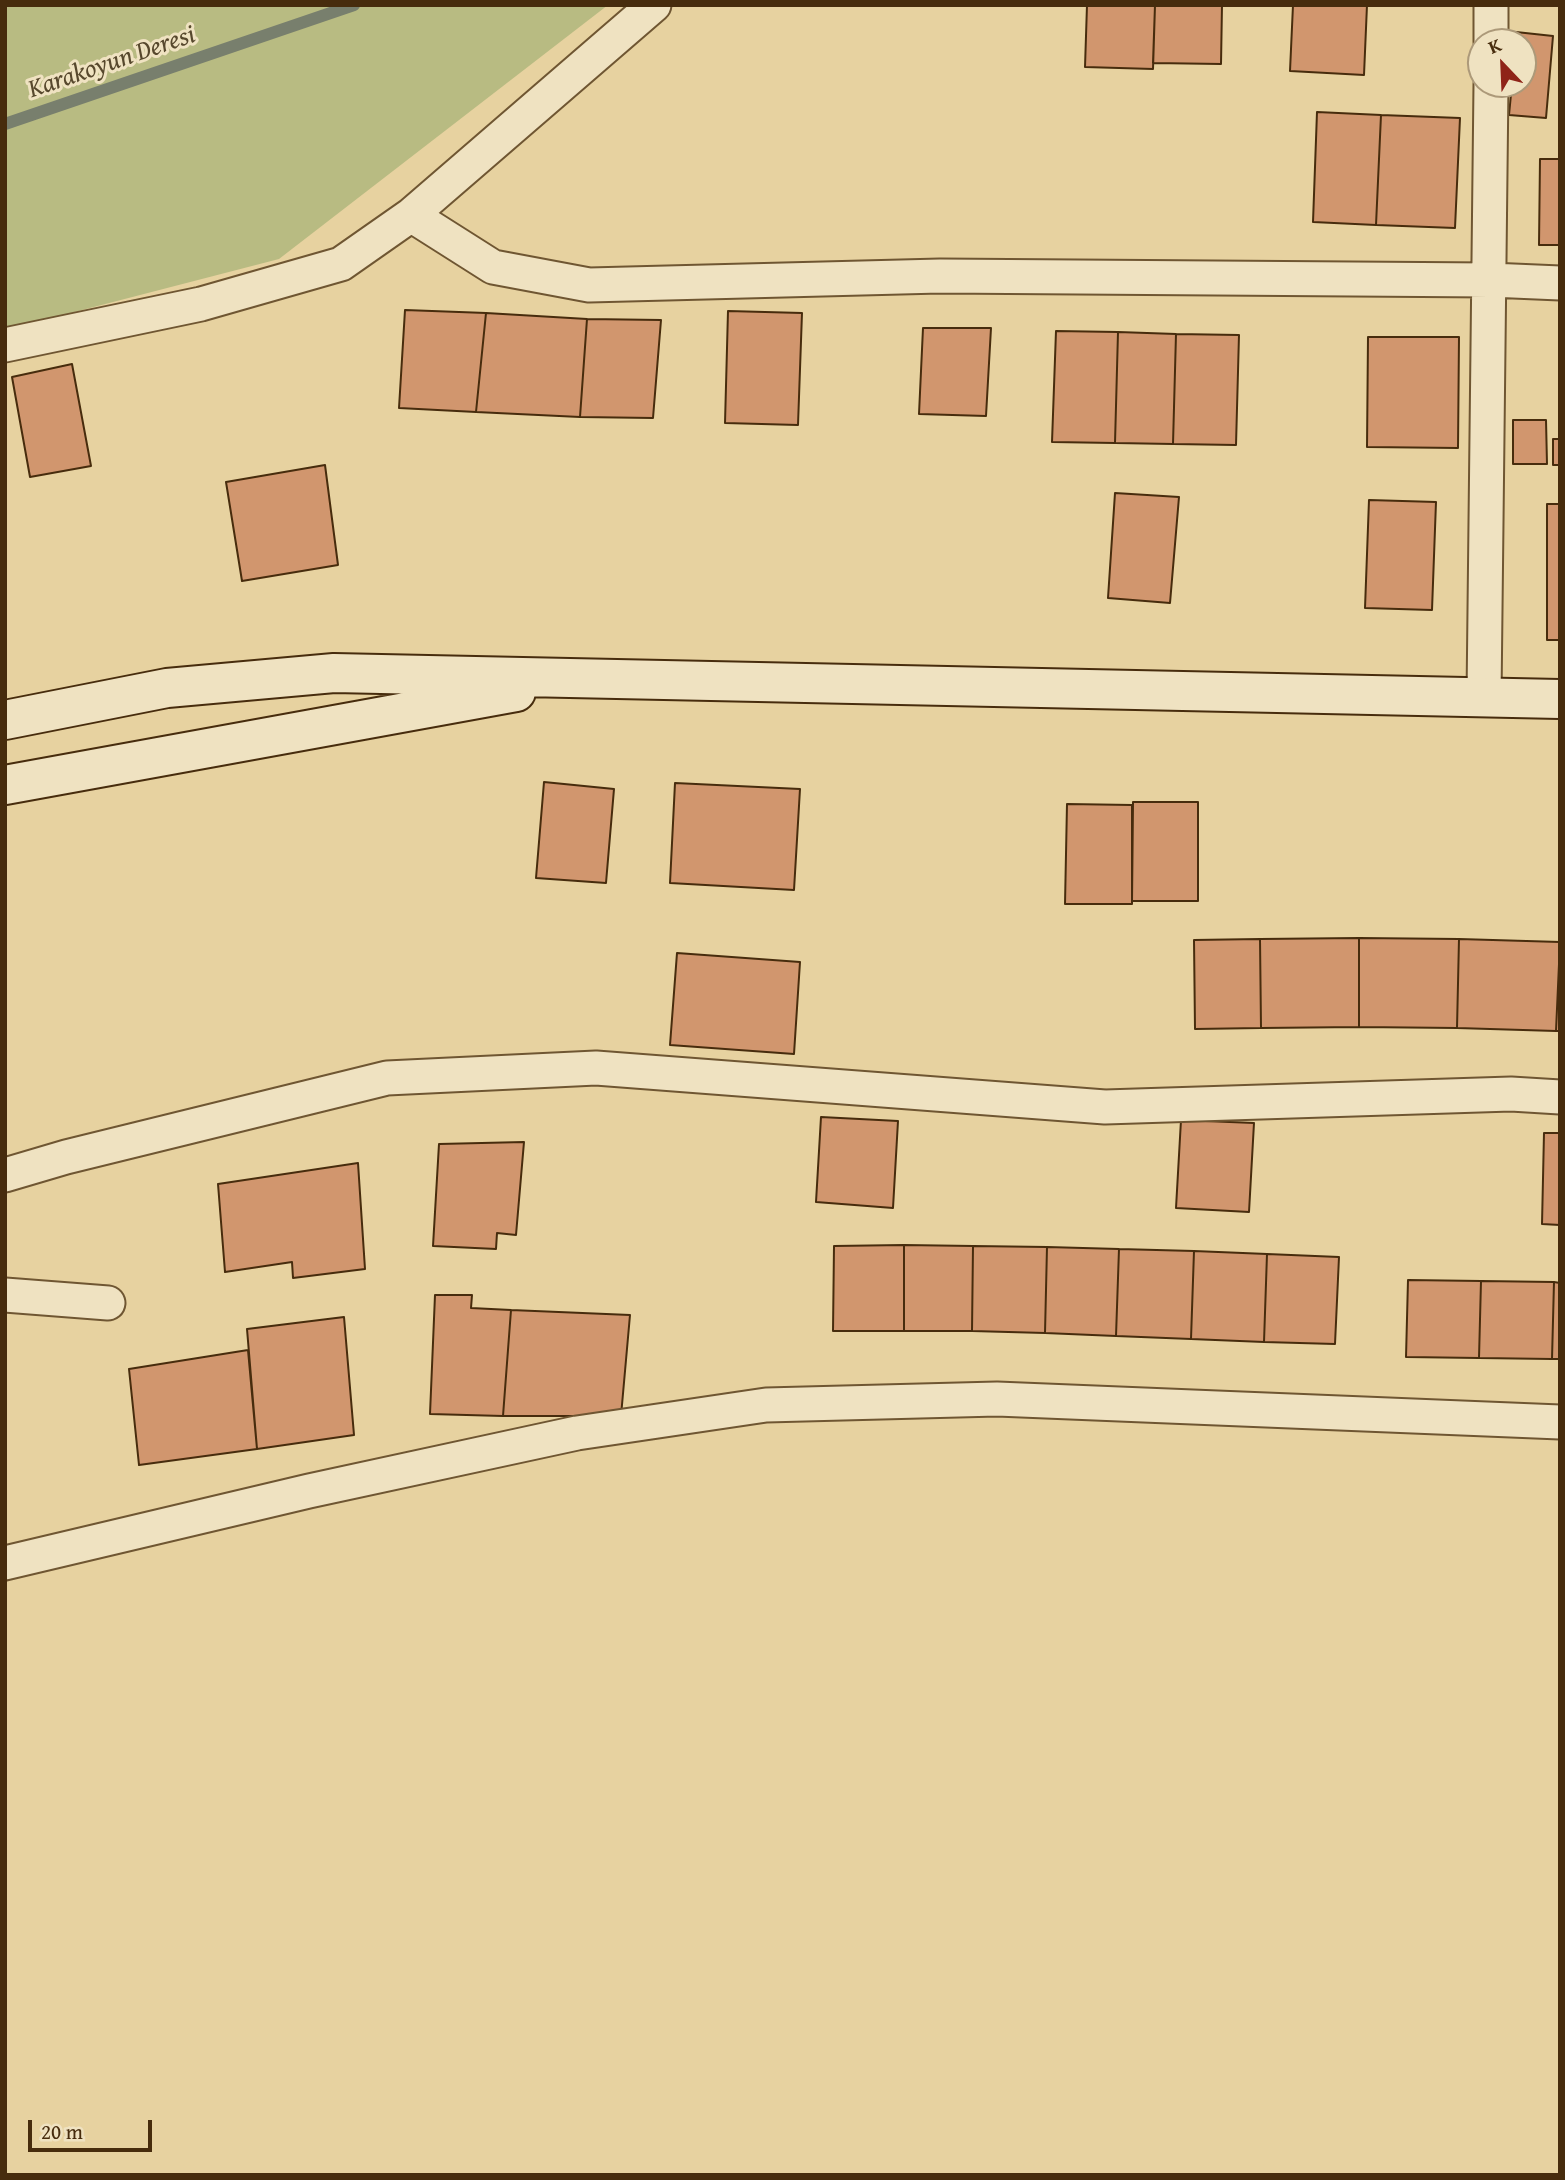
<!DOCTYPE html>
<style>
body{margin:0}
#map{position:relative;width:1565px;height:2180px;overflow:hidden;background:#e7d2a0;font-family:"Gentium Book Plus",serif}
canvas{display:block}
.frame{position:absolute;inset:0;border:7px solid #472c0d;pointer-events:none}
.north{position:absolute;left:1467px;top:28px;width:70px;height:70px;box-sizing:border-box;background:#efe2c1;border:2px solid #ac9979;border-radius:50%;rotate:337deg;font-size:19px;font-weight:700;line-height:28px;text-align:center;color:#472c0d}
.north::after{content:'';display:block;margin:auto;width:24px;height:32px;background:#8f2418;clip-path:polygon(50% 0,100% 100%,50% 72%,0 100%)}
.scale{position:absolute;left:28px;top:2120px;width:124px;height:32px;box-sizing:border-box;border:4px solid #472c0d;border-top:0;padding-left:9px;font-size:21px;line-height:24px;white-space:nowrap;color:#472c0d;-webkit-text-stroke:5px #efe2c1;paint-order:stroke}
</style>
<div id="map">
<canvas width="1565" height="2180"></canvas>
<div class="frame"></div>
<div class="north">K</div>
<div class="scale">20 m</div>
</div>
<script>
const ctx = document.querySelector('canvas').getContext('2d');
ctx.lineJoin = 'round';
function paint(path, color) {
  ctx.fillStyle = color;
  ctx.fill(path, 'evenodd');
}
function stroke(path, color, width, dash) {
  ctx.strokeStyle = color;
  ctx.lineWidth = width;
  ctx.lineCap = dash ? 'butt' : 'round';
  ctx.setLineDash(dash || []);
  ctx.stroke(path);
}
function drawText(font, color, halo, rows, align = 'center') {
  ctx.font = font + ' "Gentium Book Plus",serif';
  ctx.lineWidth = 6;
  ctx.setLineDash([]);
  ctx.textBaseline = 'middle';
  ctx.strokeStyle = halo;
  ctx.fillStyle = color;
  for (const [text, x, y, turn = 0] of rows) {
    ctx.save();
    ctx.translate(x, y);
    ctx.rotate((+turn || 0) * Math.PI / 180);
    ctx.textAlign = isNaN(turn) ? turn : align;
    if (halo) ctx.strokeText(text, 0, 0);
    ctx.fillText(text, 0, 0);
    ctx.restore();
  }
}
const green = new Path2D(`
 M 5,5 L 608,5 L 279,259 L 5,330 Z`);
const stream = new Path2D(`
 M 5,124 L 354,5`);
const building = new Path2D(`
 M 1087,5 L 1155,5 L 1153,69 L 1085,67 Z
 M 1155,5 L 1222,5 L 1221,64 L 1153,63 Z
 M 1293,5 L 1367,5 L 1364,75 L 1290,71 Z
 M 1516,32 L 1553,36 L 1546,118 L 1509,115 L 1512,84 L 1523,84 L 1523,42 L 1515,42 Z
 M 1317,112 L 1381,115 L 1376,225 L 1313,222 Z
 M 1381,115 L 1460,118 L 1455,228 L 1376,225 Z
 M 1540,159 L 1560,159 L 1560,245 L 1539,245 Z
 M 405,310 L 486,313 L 476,412 L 399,408 Z
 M 728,311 L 802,313 L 798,425 L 725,423 Z
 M 486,313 L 587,319 L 580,417 L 476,412 Z
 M 587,319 L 661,320 L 653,418 L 580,417 Z
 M 923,328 L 991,328 L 986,416 L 919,414 Z
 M 1056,331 L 1118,332 L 1115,443 L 1052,442 Z
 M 1118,332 L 1176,334 L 1173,444 L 1115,443 Z
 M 1176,334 L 1239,335 L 1236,445 L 1173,444 Z
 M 1368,337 L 1459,337 L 1458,448 L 1367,447 Z
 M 72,364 L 91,466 L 30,477 L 12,377 Z
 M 1513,420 L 1546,420 L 1547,464 L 1513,464 Z
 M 1553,439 L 1560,439 L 1560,465 L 1553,465 Z
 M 325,465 L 338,565 L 242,581 L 226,482 Z
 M 1115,493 L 1179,497 L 1170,603 L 1108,598 Z
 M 1369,500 L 1436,502 L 1432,610 L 1365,608 Z
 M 1547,504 L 1560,504 L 1560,640 L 1547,640 Z
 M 544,782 L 614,789 L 606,883 L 536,878 Z
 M 675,783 L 800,789 L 794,890 L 670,883 Z
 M 1133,802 L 1198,802 L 1198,901 L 1132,901 Z
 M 1067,804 L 1132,805 L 1132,904 L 1065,904 Z
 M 1359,938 L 1459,939 L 1457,1028 L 1359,1027 Z
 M 1359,938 L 1359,1027 L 1261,1028 L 1260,939 Z
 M 1260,939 L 1261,1028 L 1195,1029 L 1194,940 Z
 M 1459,939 L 1560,942 L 1556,1031 L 1457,1028 Z
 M 1560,943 L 1560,1031 L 1556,1031 Z
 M 677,953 L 800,962 L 794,1054 L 670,1045 Z
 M 821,1117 L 898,1121 L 893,1208 L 816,1202 Z
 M 1181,1120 L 1254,1123 L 1249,1212 L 1176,1208 Z
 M 1544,1133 L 1560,1133 L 1560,1225 L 1542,1224 Z
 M 524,1142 L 516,1235 L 497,1233 L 496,1249 L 433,1246 L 439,1144 Z
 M 358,1163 L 365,1269 L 293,1278 L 292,1262 L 225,1272 L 218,1184 Z
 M 904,1245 L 973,1246 L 972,1331 L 904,1331 Z
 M 904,1245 L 904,1331 L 833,1331 L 834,1246 Z
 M 973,1246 L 1047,1247 L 1045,1333 L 972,1331 Z
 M 1047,1247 L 1119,1249 L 1116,1336 L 1045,1333 Z
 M 1119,1249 L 1194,1251 L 1191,1339 L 1116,1336 Z
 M 1194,1251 L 1267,1254 L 1264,1342 L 1191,1339 Z
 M 1267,1254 L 1339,1257 L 1335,1344 L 1264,1342 Z
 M 1408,1280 L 1481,1281 L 1479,1358 L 1406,1357 Z
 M 1481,1281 L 1554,1282 L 1552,1359 L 1479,1358 Z
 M 1554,1282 L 1560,1283 L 1560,1359 L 1552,1359 Z
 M 435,1295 L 472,1295 L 471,1308 L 511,1310 L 503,1416 L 430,1414 Z
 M 511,1310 L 630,1315 L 621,1416 L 503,1416 Z
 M 344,1317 L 354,1435 L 257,1449 L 247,1329 Z
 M 248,1350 L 257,1449 L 139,1465 L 129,1369 Z`);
const minor = new Path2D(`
 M 1491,42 L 1491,5
 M 411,215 L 493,267 L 589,285 L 940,276 L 1490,280 L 1560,283
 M 5,345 L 201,304 L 341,264 L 411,215 L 654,5
 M 1484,697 L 1491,84
 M 5,1175 L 66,1157 L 387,1078 L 596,1068 L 1105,1107 L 1511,1094 L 1560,1097
 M 5,1295 L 108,1303
 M 5,1563 L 309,1491 L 577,1433 L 766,1405 L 997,1399 L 1560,1422`);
const secondary = new Path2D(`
 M 5,720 L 167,688 L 334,673 L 1560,699
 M 5,785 L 516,692`);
const waterNames = [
 ["Karakoyun Deresi",112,63,-19]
];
paint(green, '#b8bb82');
stroke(stream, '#787f6d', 12);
paint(building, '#d1966e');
stroke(building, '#472c0d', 2);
stroke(minor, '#6f5632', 37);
stroke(secondary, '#472c0d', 42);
stroke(minor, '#efe2c1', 33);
stroke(secondary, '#efe2c1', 38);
drawText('italic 26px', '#57482d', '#efe2c1', waterNames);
</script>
